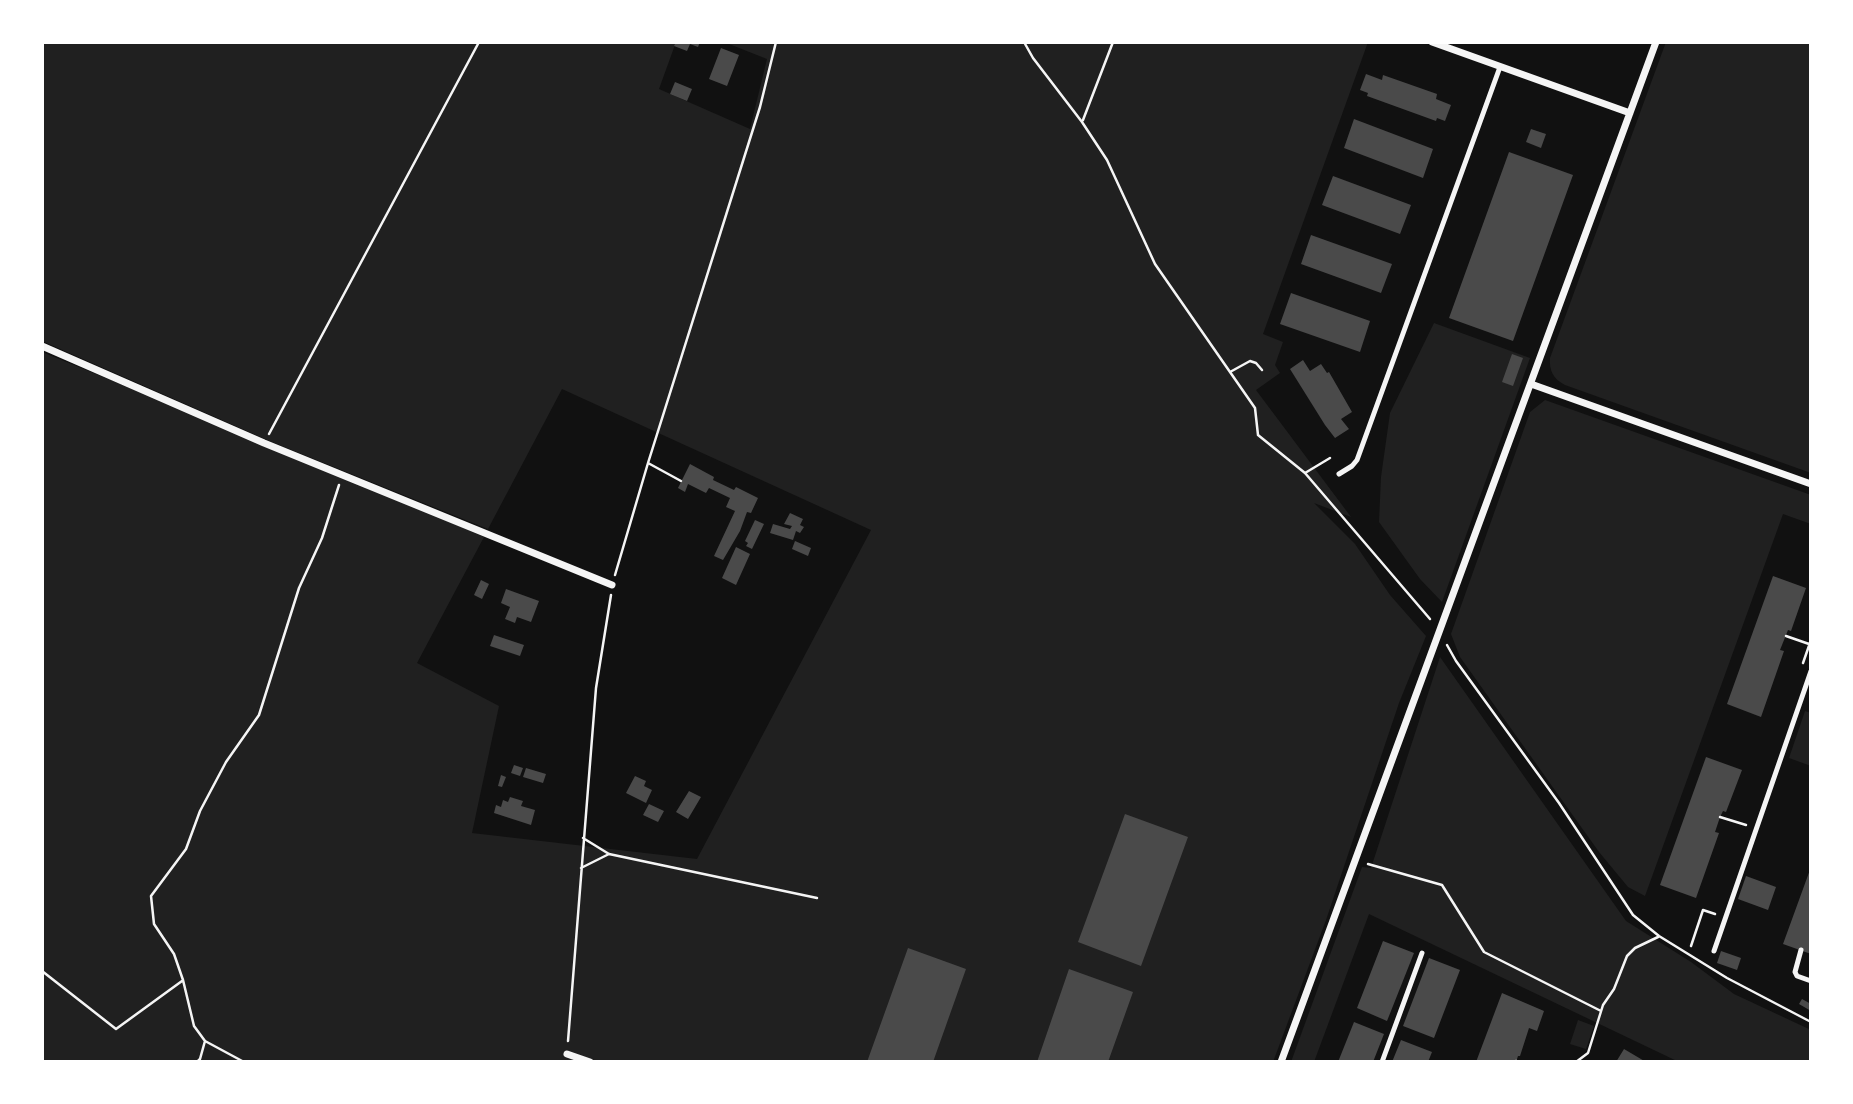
<!DOCTYPE html>
<style>
body{margin:0}
#map{position:relative;width:1853px;height:1104px;overflow:hidden;background:#111;font-family:"Source Serif 4",serif}
canvas{display:block}
.frame{position:absolute;inset:0;border:44px solid #fff;pointer-events:none}
</style>
<div id="map">
<canvas width="1853" height="1104"></canvas>
<div class="frame"></div>
</div>
<script>
const ctx = document.querySelector('canvas').getContext('2d');
ctx.lineJoin = 'round';
function paint(path, color) {
  ctx.fillStyle = color;
  ctx.fill(path, 'evenodd');
}
function stroke(path, color, width, dash) {
  ctx.strokeStyle = color;
  ctx.lineWidth = width;
  ctx.lineCap = dash ? 'butt' : 'round';
  ctx.setLineDash(dash || []);
  ctx.stroke(path);
}
const green = new Path2D(`
 M 42,42 L 676,42 L 659,89 L 750,129 L 767,59 L 724,42 L 1368,42 L 1263,334 L 1283,342 L 1275,365 L 1280,373 L 1256,390 L 1351,517 L 1314,503 L 1355,544 L 1390,595 L 1426,636 L 1399,703 L 1326,920 L 1273,1062 L 42,1062 L 42,352 L 343,475 L 484,537 L 417,663 L 499,706 L 472,833 L 697,859 L 871,530 L 562,389 L 488,529 L 272,442 L 42,341 Z
 M 1666,42 L 1811,42 L 1811,438 L 1809,443 L 1811,444 L 1811,473 L 1565,385 C 1553,379 1549,370 1550,358 Z
 M 1434,323 L 1530,358 L 1442,602 L 1420,579 L 1379,522 L 1381,477 L 1390,413 Z
 M 1545,400 L 1811,495 L 1811,524 L 1783,514 L 1645,896 L 1628,887 L 1599,852 L 1460,657 L 1451,634 L 1530,412 Z
 M 1440,657 L 1626,921 L 1691,962 L 1734,994 L 1811,1030 L 1811,1062 L 1679,1062 L 1369,914 L 1314,1062 L 1291,1062 L 1362,867 L 1371,868 Z
 M 1805,711 L 1811,713 L 1811,766 L 1789,758 Z
 M 1578,1020 L 1594,1026 L 1586,1049 L 1570,1044 Z`);
const building = new Path2D(`
 M 676,42 L 700,42 L 698,47 L 690,44 L 687,51 L 674,46 Z
 M 721,48 L 739,55 L 727,86 L 709,79 Z
 M 1366,74 L 1382,80 L 1383,75 L 1437,94 L 1436,99 L 1451,105 L 1445,121 L 1437,118 L 1436,121 L 1367,96 L 1368,93 L 1360,90 Z
 M 675,82 L 692,89 L 687,101 L 670,94 Z
 M 1354,119 L 1433,149 L 1423,178 L 1344,148 Z
 M 1531,129 L 1546,134 L 1541,148 L 1526,142 Z
 M 1509,152 L 1573,175 L 1513,341 L 1449,318 Z
 M 1333,176 L 1411,205 L 1400,234 L 1322,205 Z
 M 1311,235 L 1392,264 L 1381,293 L 1301,264 Z
 M 1291,293 L 1370,321 L 1360,352 L 1280,324 Z
 M 1512,354 L 1523,358 L 1513,386 L 1502,382 Z
 M 1303,360 L 1310,371 L 1321,364 L 1327,373 L 1329,372 L 1352,412 L 1341,419 L 1349,429 L 1335,438 L 1325,425 L 1290,369 Z
 M 690,464 L 714,477 L 713,480 L 734,490 L 736,487 L 758,498 L 751,513 L 747,512 L 740,531 L 723,560 L 714,556 L 735,511 L 726,507 L 730,498 L 709,488 L 706,493 L 688,484 L 685,492 L 678,488 Z
 M 790,513 L 803,519 L 800,525 L 804,527 L 800,533 L 796,531 L 793,540 L 770,533 L 773,524 L 790,529 L 792,526 L 784,524 Z
 M 755,520 L 764,524 L 752,549 L 746,546 L 748,543 L 745,541 Z
 M 795,541 L 811,548 L 808,556 L 792,549 Z
 M 736,547 L 750,554 L 736,585 L 722,578 Z
 M 1773,576 L 1806,588 L 1791,631 L 1788,630 L 1780,650 L 1784,651 L 1761,717 L 1727,704 Z
 M 481,580 L 489,584 L 482,599 L 474,595 Z
 M 506,589 L 539,601 L 531,622 L 517,617 L 515,623 L 505,619 L 510,607 L 501,603 Z
 M 494,635 L 524,645 L 520,656 L 490,646 Z
 M 1706,757 L 1742,770 L 1726,812 L 1723,811 L 1720,817 L 1715,832 L 1719,833 L 1696,898 L 1660,885 Z
 M 514,765 L 523,768 L 520,776 L 511,773 Z
 M 526,768 L 546,774 L 543,783 L 523,777 Z
 M 501,775 L 506,777 L 502,787 L 498,786 Z
 M 635,776 L 646,781 L 644,786 L 652,790 L 646,803 L 626,793 Z
 M 689,791 L 701,797 L 688,819 L 676,812 Z
 M 510,797 L 523,801 L 521,806 L 535,810 L 531,825 L 494,813 L 496,805 L 501,807 L 503,800 L 508,802 Z
 M 649,804 L 664,811 L 658,822 L 643,815 Z
 M 1125,814 L 1188,837 L 1141,966 L 1078,942 Z
 M 1811,867 L 1811,954 L 1783,944 Z
 M 1746,876 L 1776,887 L 1768,910 L 1738,899 Z
 M 1383,941 L 1414,953 L 1387,1021 L 1357,1008 Z
 M 908,948 L 966,969 L 933,1062 L 867,1062 Z
 M 1721,951 L 1741,958 L 1737,970 L 1717,963 Z
 M 1429,958 L 1460,970 L 1434,1038 L 1403,1026 Z
 M 1069,969 L 1133,992 L 1108,1062 L 1037,1062 Z
 M 1502,993 L 1544,1011 L 1537,1031 L 1529,1028 L 1520,1056 L 1518,1056 L 1516,1062 L 1476,1062 Z
 M 1802,999 L 1811,1004 L 1811,1011 L 1799,1004 Z
 M 1354,1022 L 1384,1034 L 1373,1062 L 1338,1062 Z
 M 1401,1040 L 1432,1052 L 1428,1062 L 1392,1062 Z
 M 1624,1049 L 1646,1062 L 1616,1062 Z`);
const path = new Path2D(`
 M 1024,42 L 1033,58 L 1082,122 L 1107,160 L 1155,264 L 1255,408 L 1258,435 L 1305,473 L 1430,619
 M 1083,120 L 1113,42
 M 1230,372 L 1250,361 L 1256,363 L 1262,370
 M 269,434 L 479,42
 M 648,463 L 681,481
 M 1305,473 L 1330,458
 M 615,575 L 648,463 L 760,107 L 776,42
 M 1786,636 L 1809,644
 M 1447,645 L 1456,661 L 1559,803 L 1633,915 L 1659,936 L 1727,978 L 1811,1022
 M 1803,663 L 1811,640
 M 1720,817 L 1746,825
 M 583,838 L 609,854 L 817,898
 M 1368,864 L 1442,885 L 1484,952 L 1601,1011
 M 581,868 L 609,854
 M 1691,946 L 1703,910 L 1715,914
 M 42,971 L 116,1029 L 182,981
 M 205,1041 L 194,1026 L 183,980 L 174,954 L 154,924 L 151,896 L 186,849 L 200,811 L 226,762 L 259,715 L 299,588 L 322,538 L 339,485
 M 568,1041 L 596,688 L 611,595
 M 1516,1061 L 1520,1062
 M 197,1062 L 200,1059 L 205,1041 L 244,1062
 M 1576,1062 L 1588,1053 L 1603,1005 L 1614,989 L 1627,956 L 1635,948 L 1658,937`);
const service = new Path2D(`
 M 1339,474 L 1352,466 L 1357,460 L 1500,67
 M 1801,950 L 1795,972 L 1797,976 L 1811,981
 M 1714,951 L 1811,671
 M 1382,1062 L 1422,953`);
const minor = new Path2D(`
 M 1432,42 L 1630,113
 M 42,346 L 264,443 L 612,585
 M 1531,384 L 1811,484
 M 567,1054 L 590,1062
 M 1281,1062 L 1656,42`);
paint(green, '#202020');
paint(building, '#4a4a4a');
stroke(path, '#f5f5f5', 2.5);
stroke(service, '#f5f5f5', 5);
stroke(minor, '#f5f5f5', 7);
</script>
